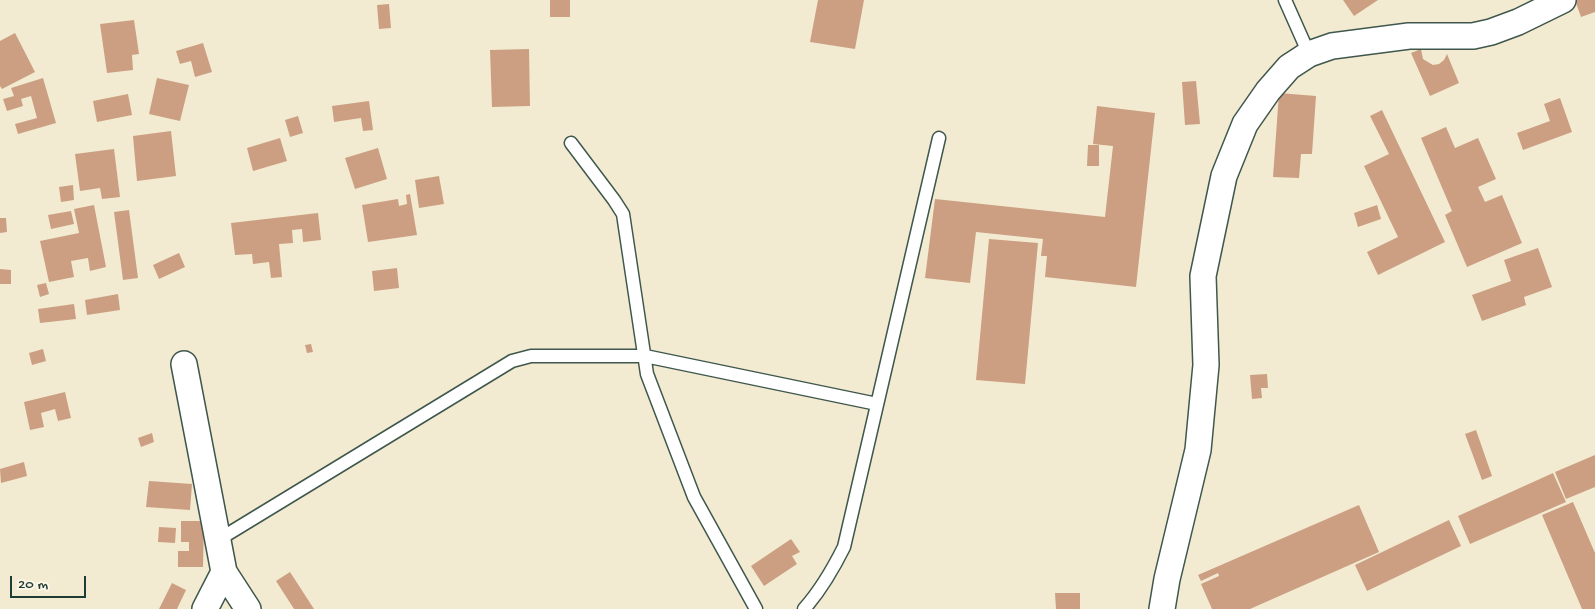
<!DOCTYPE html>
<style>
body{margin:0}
#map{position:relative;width:1595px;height:609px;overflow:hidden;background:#f2ebd1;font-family:"Gochi Hand",sans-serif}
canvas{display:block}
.scale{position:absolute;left:10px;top:576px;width:76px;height:22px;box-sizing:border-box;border:2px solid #1f3d34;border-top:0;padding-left:6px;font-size:15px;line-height:18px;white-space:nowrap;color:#1f3d34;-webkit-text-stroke:4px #fcf5e5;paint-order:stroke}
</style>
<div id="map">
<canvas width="1595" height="609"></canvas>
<div class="scale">20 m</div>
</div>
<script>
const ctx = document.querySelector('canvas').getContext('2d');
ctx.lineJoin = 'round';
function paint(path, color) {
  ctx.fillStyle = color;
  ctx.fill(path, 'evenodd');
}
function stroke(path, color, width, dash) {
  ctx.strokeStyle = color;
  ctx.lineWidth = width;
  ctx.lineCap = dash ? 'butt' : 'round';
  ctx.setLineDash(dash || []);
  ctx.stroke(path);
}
const building = new Path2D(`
 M 550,0 L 570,0 L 570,17 L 550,17 Z
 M 818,0 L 864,0 L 855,49 L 810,42 Z
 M 1343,0 L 1378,0 L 1354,16 Z
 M 1575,0 L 1595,0 L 1595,12 L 1581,17 Z
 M 389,4 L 391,28 L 379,29 L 377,5 Z
 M 134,20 L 139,54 L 132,55 L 133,70 L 107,73 L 100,24 Z
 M 15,33 L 35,72 L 2,89 L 0,86 L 0,41 Z
 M 203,43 L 212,72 L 195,77 L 191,61 L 180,64 L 176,51 Z
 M 529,49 L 530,106 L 492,107 L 490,50 Z
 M 1421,49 L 1423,59 L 1433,65 L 1439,64 L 1444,60 L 1447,54 L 1459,83 L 1430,96 L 1411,53 Z
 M 43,78 L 56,123 L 18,134 L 15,124 L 37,118 L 31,96 L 21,99 L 23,106 L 7,111 L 3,99 L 14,96 L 11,88 Z
 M 157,78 L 189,85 L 180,121 L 149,114 Z
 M 1196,81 L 1200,124 L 1185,125 L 1182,82 Z
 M 1279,93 L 1316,96 L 1312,154 L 1301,154 L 1299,178 L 1273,177 Z
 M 128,94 L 132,115 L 97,122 L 93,101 Z
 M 1560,98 L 1572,132 L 1523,150 L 1517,133 L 1550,121 L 1544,104 Z
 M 369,101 L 373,130 L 363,131 L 361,118 L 334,122 L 332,106 Z
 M 1097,106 L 1155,113 L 1136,287 L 1045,277 L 1047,256 L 1041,256 L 1043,239 L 976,232 L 970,283 L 925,278 L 935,199 L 1105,217 L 1113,146 L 1093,144 Z
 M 1382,110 L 1445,242 L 1378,275 L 1367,252 L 1398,237 L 1364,166 L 1389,154 L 1370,116 Z
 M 298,116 L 303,133 L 290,137 L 285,120 Z
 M 1446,127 L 1455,148 L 1478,138 L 1496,179 L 1478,187 L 1485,202 L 1502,195 L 1522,243 L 1467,267 L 1445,215 L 1452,211 L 1421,138 Z
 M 171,131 L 176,176 L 137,181 L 133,136 Z
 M 280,138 L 287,161 L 253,171 L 247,148 Z
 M 1088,145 L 1099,145 L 1099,166 L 1087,166 Z
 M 378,148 L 387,179 L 355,189 L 345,158 Z
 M 114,149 L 120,197 L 102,199 L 100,188 L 80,191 L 75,154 Z
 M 439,176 L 444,204 L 419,208 L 415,180 Z
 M 73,185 L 74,200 L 61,202 L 59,187 Z
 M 410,194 L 417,235 L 368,242 L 362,205 L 398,199 L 399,206 L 407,204 L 406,195 Z
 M 94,205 L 106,267 L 90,271 L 88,258 L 71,261 L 74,277 L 49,282 L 40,241 L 79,233 L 74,209 Z
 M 1377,205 L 1381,219 L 1358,227 L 1354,213 Z
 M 129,210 L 138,278 L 123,280 L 114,212 Z
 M 71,211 L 74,224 L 51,229 L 48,215 Z
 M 318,213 L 321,240 L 303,242 L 302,229 L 292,230 L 293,243 L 279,244 L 282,277 L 271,278 L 269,262 L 253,264 L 252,254 L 235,255 L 231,223 Z
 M 0,218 L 6,218 L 7,232 L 0,233 Z
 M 989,239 L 1038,243 L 1025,384 L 976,380 Z
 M 1538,248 L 1552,287 L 1524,297 L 1526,305 L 1482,321 L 1472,295 L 1511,281 L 1504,260 Z
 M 179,253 L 185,267 L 159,279 L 153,265 Z
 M 397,268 L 399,288 L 374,291 L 372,271 Z
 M 0,269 L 11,270 L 11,284 L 0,284 Z
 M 46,283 L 49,294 L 40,297 L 37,285 Z
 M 118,294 L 120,310 L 87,315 L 85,300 Z
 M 74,304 L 76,319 L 40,323 L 38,309 Z
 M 311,344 L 313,352 L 307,353 L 305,345 Z
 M 43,349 L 46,361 L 32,365 L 29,353 Z
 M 1267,374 L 1268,388 L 1261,388 L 1262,398 L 1252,399 L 1250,375 Z
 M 65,392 L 71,418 L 58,421 L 55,409 L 41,413 L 44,427 L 30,430 L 24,402 Z
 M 1476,430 L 1492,476 L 1482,480 L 1465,434 Z
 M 152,433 L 154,442 L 141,447 L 138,438 Z
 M 1595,455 L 1595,487 L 1566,499 L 1555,472 Z
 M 24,462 L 27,476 L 1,483 L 0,469 Z
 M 1553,473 L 1566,502 L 1470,544 L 1458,516 Z
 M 149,481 L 192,484 L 190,510 L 146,507 Z
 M 1573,502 L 1595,553 L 1595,609 L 1582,609 L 1542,515 Z
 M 1359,505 L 1379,552 L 1250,609 L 1212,609 L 1201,584 L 1219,576 L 1218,573 L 1201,581 L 1198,575 Z
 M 1449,520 L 1461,546 L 1367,591 L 1355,565 Z
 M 181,521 L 204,521 L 203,567 L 178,567 L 178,551 L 189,551 L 189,542 L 181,542 Z
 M 159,527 L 176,528 L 175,543 L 158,542 Z
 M 791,539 L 800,552 L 792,556 L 797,564 L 764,586 L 751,566 Z
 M 290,572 L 314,609 L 294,609 L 276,581 Z
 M 172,583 L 186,590 L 177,609 L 159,609 Z
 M 1055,593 L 1080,593 L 1080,609 L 1056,609 Z`);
const lane = new Path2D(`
 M 1285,0 L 1309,54
 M 571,143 L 614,200 L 623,214 L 647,374 L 694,497 L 756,609
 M 218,540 L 512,361 L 531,356 L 645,356 L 877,404
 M 804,609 C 821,590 833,569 844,547 L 939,138`);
const street = new Path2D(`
 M 184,364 L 224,572 L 248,609
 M 205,609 L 224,572
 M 1162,609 L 1167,579 L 1198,450 L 1206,365 L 1203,276 L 1224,176 L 1245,124 L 1268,91 L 1289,67 L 1309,54 L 1332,46 L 1409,36 L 1473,36 L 1491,32 L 1518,22 L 1563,0`);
paint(building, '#cc9f82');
stroke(lane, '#3f574c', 15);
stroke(street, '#3f574c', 28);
stroke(lane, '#fff', 12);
stroke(street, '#fff', 25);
</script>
